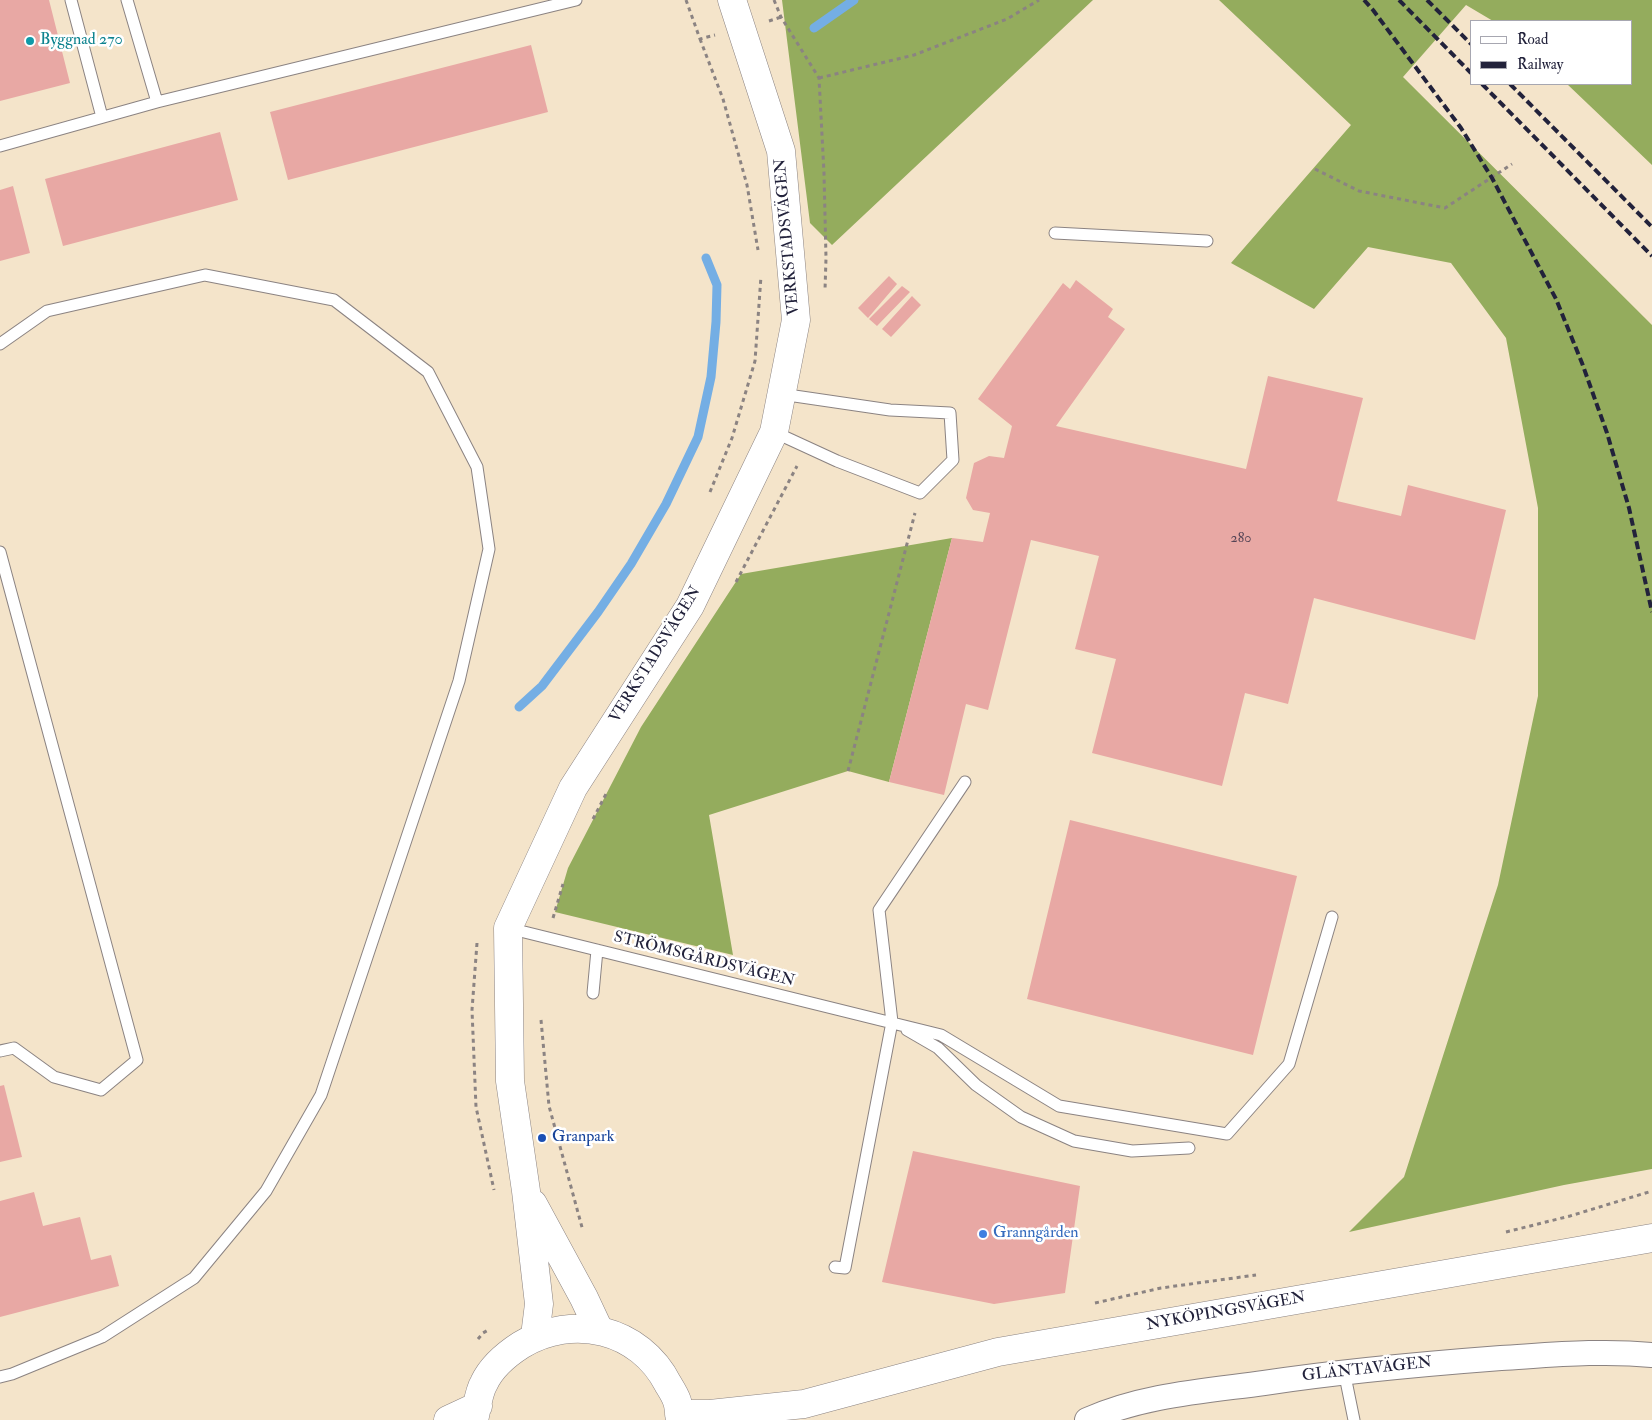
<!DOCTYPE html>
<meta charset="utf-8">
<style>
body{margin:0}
#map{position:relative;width:1652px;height:1420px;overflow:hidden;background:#f4e4ca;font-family:"IM FELL Double Pica",serif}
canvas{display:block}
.legend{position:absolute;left:1470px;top:20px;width:162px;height:65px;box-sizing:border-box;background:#fff;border:1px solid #a7a7b1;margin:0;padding:6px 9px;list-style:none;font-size:15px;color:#22223b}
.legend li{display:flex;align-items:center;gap:10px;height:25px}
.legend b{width:25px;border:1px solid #a7a7b1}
</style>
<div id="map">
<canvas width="1652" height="1420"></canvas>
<ul class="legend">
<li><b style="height:6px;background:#fff"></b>Road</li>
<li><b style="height:6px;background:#22223b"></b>Railway</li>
</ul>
</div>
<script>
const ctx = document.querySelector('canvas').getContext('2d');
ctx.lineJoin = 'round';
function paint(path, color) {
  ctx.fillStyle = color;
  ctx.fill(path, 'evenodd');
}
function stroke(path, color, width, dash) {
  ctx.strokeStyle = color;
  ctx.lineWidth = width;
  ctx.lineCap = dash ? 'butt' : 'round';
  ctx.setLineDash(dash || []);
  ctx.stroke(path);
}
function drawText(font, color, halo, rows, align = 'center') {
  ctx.font = font + ' "IM FELL Double Pica",serif';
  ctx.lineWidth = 5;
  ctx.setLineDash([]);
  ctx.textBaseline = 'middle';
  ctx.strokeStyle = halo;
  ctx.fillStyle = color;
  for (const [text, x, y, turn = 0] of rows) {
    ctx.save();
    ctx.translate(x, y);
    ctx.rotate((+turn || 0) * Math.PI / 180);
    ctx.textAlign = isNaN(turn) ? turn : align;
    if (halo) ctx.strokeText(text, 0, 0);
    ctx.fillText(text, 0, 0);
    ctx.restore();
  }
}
const forest = new Path2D(`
 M 782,0 L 1093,0 L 832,245 L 810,223 Z
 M 1219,0 L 1652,0 L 1652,165 L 1567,84 L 1631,84 L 1631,21 L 1493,21 L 1466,5 L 1403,77 L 1652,325 L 1652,1169 L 1564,1185 L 1349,1232 L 1404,1177 L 1498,885 L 1538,696 L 1538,508 L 1506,338 L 1451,263 L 1368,247 L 1314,309 L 1231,263 L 1351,125 Z
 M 952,538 L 889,782 L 848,771 L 709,815 L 733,955 L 555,912 L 568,868 L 641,727 L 741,574 Z`);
const stream = new Path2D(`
 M 814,28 L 854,0
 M 519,707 L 542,686 L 598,612 L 631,564 L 666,504 L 698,437 L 711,377 L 716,322 L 717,285 L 706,258`);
const building = new Path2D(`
 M 0,0 L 49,0 L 70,83 L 0,101 Z
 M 531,45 L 548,112 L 288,180 L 270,112 Z
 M 220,132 L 238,200 L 63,246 L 45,179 Z
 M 13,186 L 30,253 L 0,261 L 0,190 Z
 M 889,276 L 897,284 L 868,318 L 858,308 Z
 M 1076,280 L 1113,309 L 1108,317 L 1125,329 L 1056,426 L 1246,469 L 1268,376 L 1363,398 L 1337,501 L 1401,516 L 1408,485 L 1506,510 L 1475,640 L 1314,598 L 1288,704 L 1245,693 L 1222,786 L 1092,753 L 1116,659 L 1075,649 L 1099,556 L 1031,540 L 988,710 L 966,704 L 944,795 L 889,782 L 952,538 L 983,542 L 990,513 L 973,510 L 966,498 L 974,463 L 989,456 L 1004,458 L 1012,426 L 978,399 L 1063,283 L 1070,289 Z
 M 902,286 L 910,292 L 877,326 L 869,319 Z
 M 912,296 L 921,305 L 891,337 L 882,329 Z
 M 1070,820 L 1297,876 L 1253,1055 L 1027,999 Z
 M 4,1085 L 22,1157 L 0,1162 L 0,1086 Z
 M 913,1151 L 1080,1186 L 1065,1293 L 994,1304 L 882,1282 Z
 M 34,1192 L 43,1226 L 80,1217 L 91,1260 L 111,1255 L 119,1286 L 0,1317 L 0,1201 Z`);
const path = new Path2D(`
 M 686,0 L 700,39 L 715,35
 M 774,0 L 781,17 L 819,78 L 824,173 L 826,258 L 825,290
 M 769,21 L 781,17
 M 700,39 L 723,99 L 747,185 L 758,250
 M 819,78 L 914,55 L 1007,19 L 1039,0
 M 1315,169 L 1359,191 L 1445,208 L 1512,164
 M 710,492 L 732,438 L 755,361 L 761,276
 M 736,582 L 797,466
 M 848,771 L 915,513
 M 593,819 L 606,794
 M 553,918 L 563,884
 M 477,943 L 472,1010 L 476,1107 L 494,1190
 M 541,1020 L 549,1106 L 583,1231
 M 1506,1232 L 1570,1216 L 1652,1191
 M 1095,1303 L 1161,1288 L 1256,1275
 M 478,1339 L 483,1333 L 490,1329`);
const lane = new Path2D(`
 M 71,0 L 102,117
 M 157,102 L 576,0
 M 0,146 L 157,102 L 127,0
 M 1055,233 L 1207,241
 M 0,344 L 47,311 L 205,275 L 334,300 L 428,372 L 477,467 L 489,549 L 459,681 L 321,1095 L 266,1191 L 194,1278 L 102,1337 L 12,1374 L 0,1377
 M 774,432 L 837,461 L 920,493 L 953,460 L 950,413 L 890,410 L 781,394
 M 0,552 L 137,1060 L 101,1090 L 54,1077 L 14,1048 L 0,1051
 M 508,928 L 941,1035 L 1059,1106 L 1227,1134 L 1289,1064 L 1332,917
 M 593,993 L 597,950
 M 907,1030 L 938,1048 L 976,1085 L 1021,1117 L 1074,1141 L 1132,1151 L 1189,1148
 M 835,1267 L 845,1268 L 892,1022 L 879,910 L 965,782
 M 1344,1371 L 1354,1420`);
const street = new Path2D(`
 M 1087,1420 C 1142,1395 1205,1391 1264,1383 C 1343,1371 1422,1364 1501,1358 C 1551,1355 1602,1350 1652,1355`);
const secondary = new Path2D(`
 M 533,1204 L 584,1298 L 599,1330
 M 535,1336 L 539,1304 L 526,1191 L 510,1081 L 508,928 L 573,788 L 690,606 L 774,432 L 796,320 L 781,151 L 732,0
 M 679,1414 L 710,1414 L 804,1404 L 998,1352 L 1652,1238
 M 448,1420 L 478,1406
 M 474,1420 C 477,1409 478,1393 484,1383 C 491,1368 507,1354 521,1345 C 573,1313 640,1329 668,1384 C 671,1389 675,1395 677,1401 C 679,1407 679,1414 680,1420`);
const rail = new Path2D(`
 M 1364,0 L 1373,10 L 1461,128 L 1492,178 L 1556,299 L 1582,363 L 1607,433 L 1629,508 L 1652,612
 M 1399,0 L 1471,73
 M 1427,0 L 1471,44
 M 1482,84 L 1652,256
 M 1510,84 L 1652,227`);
const markers = [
 [30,41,5,"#0f9aa8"],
 [542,1138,5,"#1a4fb4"],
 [983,1234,5,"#3f7fe0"]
];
const numberNames = [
 ["280",1241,539]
];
const cultureNames = [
 ["Byggnad 270",40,41]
];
const streetNames = [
 ["VERKSTADSVÄGEN",788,237,-95],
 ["VERKSTADSVÄGEN",656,655,-58],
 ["STRÖMSGÅRDSVÄGEN",704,960,14],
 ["NYKÖPINGSVÄGEN",1226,1312,-10],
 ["GLÄNTAVÄGEN",1367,1370,-6]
];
const transitNames = [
 ["Granpark",552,1138]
];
const shopNames = [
 ["Granngården",993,1234]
];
paint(forest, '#94ac5d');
stroke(stream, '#74aee4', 9);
paint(building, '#e8a8a4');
stroke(lane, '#8b8382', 13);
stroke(street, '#8b8382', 26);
stroke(secondary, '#8b8382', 29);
stroke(path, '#8b8382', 3, [4, 4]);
stroke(lane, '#fff', 11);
stroke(street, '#fff', 24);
stroke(secondary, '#fff', 28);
stroke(rail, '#22223b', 4, [8, 4]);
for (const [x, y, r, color] of markers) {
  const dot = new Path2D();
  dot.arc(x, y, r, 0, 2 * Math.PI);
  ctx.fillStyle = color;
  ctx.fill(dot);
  stroke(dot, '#fff', 2);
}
drawText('14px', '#544455', null, numberNames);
drawText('16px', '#0d838f', '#fff', cultureNames, 'left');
drawText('16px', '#22223b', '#fff', streetNames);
drawText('16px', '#164399', '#fff', transitNames, 'left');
drawText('16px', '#366cbe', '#fff', shopNames, 'left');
</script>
